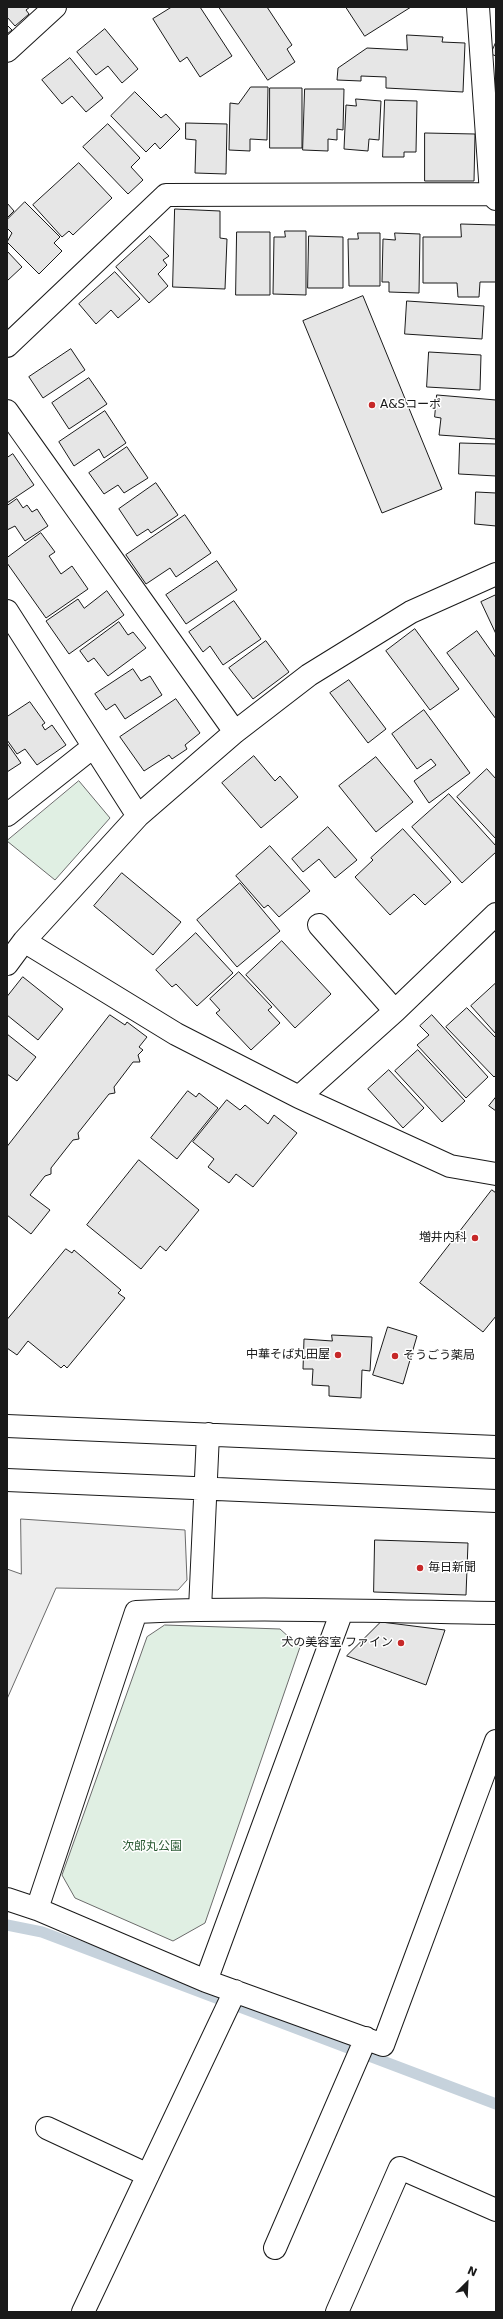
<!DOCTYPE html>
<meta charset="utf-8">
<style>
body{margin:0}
#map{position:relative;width:503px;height:2319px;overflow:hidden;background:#fff;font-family:"DejaVu Sans",sans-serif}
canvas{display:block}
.frame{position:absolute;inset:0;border:8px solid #1a1a1a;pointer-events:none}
.north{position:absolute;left:447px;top:2263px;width:40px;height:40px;-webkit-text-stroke:3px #fff;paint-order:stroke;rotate:24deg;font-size:11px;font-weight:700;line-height:16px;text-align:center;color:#1a1a1a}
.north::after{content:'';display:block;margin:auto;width:14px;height:18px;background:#1a1a1a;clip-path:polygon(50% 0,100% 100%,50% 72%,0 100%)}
</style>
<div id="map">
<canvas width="503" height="2319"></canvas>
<div class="frame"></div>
<div class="north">N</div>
</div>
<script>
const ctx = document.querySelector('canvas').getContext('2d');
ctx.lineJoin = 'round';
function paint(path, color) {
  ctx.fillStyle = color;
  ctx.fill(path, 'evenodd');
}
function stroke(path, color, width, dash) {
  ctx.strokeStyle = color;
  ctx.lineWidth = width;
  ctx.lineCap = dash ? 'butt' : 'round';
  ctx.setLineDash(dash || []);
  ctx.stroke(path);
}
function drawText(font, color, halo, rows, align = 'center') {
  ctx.font = font + ' "DejaVu Sans","Noto Sans JP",sans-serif';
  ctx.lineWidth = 3;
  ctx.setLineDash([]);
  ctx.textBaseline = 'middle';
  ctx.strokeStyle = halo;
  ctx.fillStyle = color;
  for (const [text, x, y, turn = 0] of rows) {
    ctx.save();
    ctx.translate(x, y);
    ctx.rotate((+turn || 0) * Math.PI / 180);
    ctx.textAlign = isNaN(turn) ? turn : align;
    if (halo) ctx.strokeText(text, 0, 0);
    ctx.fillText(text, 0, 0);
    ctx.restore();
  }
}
const green = new Path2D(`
 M 79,781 L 110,818 L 55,880 L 7,841 Z
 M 165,1625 L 280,1629 L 300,1647 L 205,1923 L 173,1941 L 75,1898 L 62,1875 L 147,1637 Z`);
const parking = new Path2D(`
 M 21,1519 L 185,1530 L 187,1580 L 178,1590 L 56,1588 L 7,1699 L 7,1569 L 21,1574 Z`);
const stream = new Path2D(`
 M 7,1925 L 42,1932 L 496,2104`);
const building = new Path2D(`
 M 7,7 L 30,7 L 26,10 L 29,14 L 15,26 L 7,17 Z
 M 172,7 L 200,7 L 232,56 L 200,77 L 187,57 L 180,62 L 153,19 Z
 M 219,7 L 267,7 L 292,45 L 287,49 L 295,62 L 268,80 Z
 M 346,7 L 411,7 L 365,36 Z
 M 7,25 L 12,30 L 7,34 Z
 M 105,29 L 138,69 L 122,83 L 108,66 L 96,75 L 77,52 Z
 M 407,35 L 443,37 L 442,42 L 465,43 L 463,92 L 386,88 L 386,77 L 361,76 L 361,81 L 337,80 L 338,68 L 367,48 L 407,50 Z
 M 496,42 L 496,56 L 491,54 Z
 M 70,58 L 103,98 L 86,112 L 72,96 L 62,104 L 42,80 Z
 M 251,87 L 268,87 L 267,140 L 250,139 L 250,151 L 229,150 L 230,103 L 238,104 Z
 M 270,88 L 302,88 L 302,148 L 270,148 Z
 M 305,89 L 344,89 L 343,130 L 337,129 L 337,140 L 328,139 L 328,151 L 303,150 Z
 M 135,92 L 161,118 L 166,114 L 180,129 L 160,149 L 155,143 L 146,152 L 111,116 Z
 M 356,99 L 381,101 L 379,140 L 369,139 L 368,151 L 344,149 L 346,105 L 356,106 Z
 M 385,100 L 417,101 L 416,152 L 404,152 L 404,157 L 383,157 Z
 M 186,123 L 227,124 L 226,174 L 195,173 L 196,140 L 186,139 Z
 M 108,124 L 140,158 L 131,167 L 143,180 L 128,194 L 83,147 Z
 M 425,133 L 475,134 L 474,181 L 425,181 Z
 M 79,163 L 112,198 L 73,235 L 69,231 L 62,237 L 33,205 Z
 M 25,202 L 60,237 L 54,243 L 62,251 L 39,274 L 7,242 L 12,233 L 7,228 L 7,220 Z
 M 7,203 L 14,211 L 7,218 Z
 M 175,209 L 220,211 L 220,238 L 227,239 L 225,289 L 173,287 Z
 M 461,224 L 496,225 L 496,282 L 480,282 L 479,297 L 458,297 L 457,283 L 423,283 L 423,237 L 461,237 Z
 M 285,231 L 306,231 L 306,295 L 273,294 L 274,237 L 285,237 Z
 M 237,232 L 270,232 L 270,295 L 236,295 Z
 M 358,233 L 380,233 L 380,286 L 349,286 L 348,239 L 358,239 Z
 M 395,233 L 420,234 L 419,293 L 389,292 L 389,282 L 382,282 L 383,239 L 395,240 Z
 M 150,236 L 169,256 L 163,260 L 167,265 L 158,274 L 168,286 L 149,303 L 116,267 Z
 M 309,236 L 343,237 L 343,288 L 308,288 Z
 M 7,251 L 22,267 L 7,281 Z
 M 115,272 L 140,299 L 118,318 L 111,310 L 96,324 L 79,304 Z
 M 363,296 L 442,489 L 382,513 L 303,321 Z
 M 407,301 L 484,306 L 482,339 L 405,334 Z
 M 71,349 L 85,370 L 43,398 L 29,377 Z
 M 429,352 L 481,355 L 480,390 L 427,387 Z
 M 89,378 L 107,404 L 69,429 L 52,403 Z
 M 437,395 L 496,400 L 496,439 L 439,435 L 441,418 L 435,417 Z
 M 105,411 L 126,443 L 104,458 L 99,449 L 74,466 L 59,442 Z
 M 460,443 L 496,444 L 496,476 L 459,474 Z
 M 127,447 L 148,478 L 124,493 L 118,485 L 104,494 L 89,473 Z
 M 13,454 L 34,485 L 7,503 L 7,458 Z
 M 156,483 L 178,515 L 151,533 L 148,529 L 137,536 L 119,509 Z
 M 476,492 L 496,493 L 496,526 L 475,524 Z
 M 17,499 L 23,508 L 27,505 L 32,512 L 37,509 L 48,526 L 25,541 L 15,526 L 7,530 L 7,506 Z
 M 185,515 L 211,553 L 176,577 L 170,568 L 146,584 L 126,555 Z
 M 41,533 L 55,552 L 49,556 L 61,574 L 72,566 L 88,589 L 46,618 L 7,563 L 7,558 Z
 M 217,561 L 237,590 L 186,624 L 166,595 Z
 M 107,591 L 124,615 L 69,654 L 46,621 L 78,599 L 84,608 Z
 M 496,595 L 496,634 L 481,602 Z
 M 234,601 L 261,639 L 223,665 L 210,646 L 203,652 L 189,632 Z
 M 119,622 L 128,635 L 133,632 L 146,648 L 108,676 L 94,658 L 88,662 L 80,651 Z
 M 415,629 L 459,689 L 430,710 L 386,651 Z
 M 477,631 L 496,658 L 496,719 L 447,653 Z
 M 266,641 L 289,672 L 253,699 L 229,668 Z
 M 133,669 L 141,681 L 150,676 L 162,695 L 125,719 L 115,704 L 106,710 L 95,694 Z
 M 349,680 L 386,729 L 368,743 L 330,693 Z
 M 176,699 L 200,733 L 185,745 L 187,749 L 172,759 L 169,755 L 144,771 L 120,737 Z
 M 30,702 L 45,723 L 42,725 L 45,730 L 52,725 L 66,745 L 37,765 L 25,749 L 17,754 L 7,740 L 7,717 Z
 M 424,710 L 470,773 L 429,803 L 414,781 L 436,765 L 431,759 L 417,769 L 392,734 Z
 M 7,743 L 21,763 L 7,772 Z
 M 254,756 L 275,781 L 280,776 L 298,797 L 261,828 L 222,783 Z
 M 376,757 L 413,802 L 376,832 L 339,786 Z
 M 487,769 L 496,779 L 496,839 L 457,797 Z
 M 449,794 L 496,846 L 496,852 L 462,883 L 412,827 Z
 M 328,827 L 357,860 L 335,878 L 319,859 L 303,872 L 292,859 Z
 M 403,829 L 451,882 L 425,905 L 414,894 L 390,915 L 355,877 L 373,860 L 371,858 Z
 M 270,846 L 310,891 L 279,917 L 268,905 L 264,908 L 236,876 Z
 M 122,873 L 181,922 L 153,955 L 94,906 Z
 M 240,883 L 280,931 L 237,967 L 197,920 Z
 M 196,933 L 233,973 L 197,1006 L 176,984 L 172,987 L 156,970 Z
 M 282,941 L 331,994 L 295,1028 L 246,975 Z
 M 239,972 L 272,1007 L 268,1010 L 280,1023 L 251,1050 L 216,1013 L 220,1010 L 210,999 Z
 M 23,977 L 63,1009 L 38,1040 L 7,1015 L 7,997 Z
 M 496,983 L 496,1034 L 471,1006 Z
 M 467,1008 L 496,1038 L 496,1075 L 494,1077 L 446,1027 Z
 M 110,1015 L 125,1025 L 127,1022 L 147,1037 L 139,1047 L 143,1050 L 138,1055 L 140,1062 L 133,1062 L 114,1087 L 115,1093 L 109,1094 L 78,1133 L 79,1139 L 73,1140 L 51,1168 L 51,1174 L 45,1176 L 30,1195 L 50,1210 L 31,1234 L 7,1215 L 7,1147 Z
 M 432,1015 L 488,1077 L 466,1098 L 417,1045 L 429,1035 L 420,1026 Z
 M 7,1034 L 36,1057 L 17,1081 L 7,1074 Z
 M 418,1050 L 465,1101 L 442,1122 L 395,1071 Z
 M 389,1070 L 424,1108 L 403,1128 L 368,1089 Z
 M 188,1091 L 196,1097 L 199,1093 L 218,1108 L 177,1159 L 151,1138 Z
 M 496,1097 L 496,1111 L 489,1106 Z
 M 227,1100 L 240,1110 L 245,1105 L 268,1124 L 274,1115 L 297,1133 L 253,1187 L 236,1174 L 229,1183 L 208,1167 L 214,1159 L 193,1142 Z
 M 139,1160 L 199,1210 L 166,1251 L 160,1246 L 141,1269 L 87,1225 Z
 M 492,1190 L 496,1193 L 496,1316 L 483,1332 L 420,1283 Z
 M 66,1249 L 72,1253 L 74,1250 L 121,1290 L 118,1293 L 125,1298 L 67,1368 L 64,1365 L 61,1368 L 28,1341 L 17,1355 L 7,1348 L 7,1320 Z
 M 388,1327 L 417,1336 L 403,1384 L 373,1375 Z
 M 332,1335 L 372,1337 L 370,1371 L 362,1370 L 361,1398 L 329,1396 L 329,1386 L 312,1385 L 313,1369 L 303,1369 L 304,1339 L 332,1341 Z
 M 375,1540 L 468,1543 L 466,1595 L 374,1592 Z
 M 381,1622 L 445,1630 L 426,1685 L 347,1656 Z`);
const minor = new Path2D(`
 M 478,7 L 491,194 L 496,199
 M 7,51 L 55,7
 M 7,346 L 166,195 L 491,194
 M 7,411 L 235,732 L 309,675 L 411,612 L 496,574
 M 7,611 L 138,816
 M 235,732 L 138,816 L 24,941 L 176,1034 L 299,1097
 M 7,815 L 93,747
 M 319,925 L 395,1011 L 496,914
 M 7,964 L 24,941
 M 395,1011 L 299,1097 L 450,1166 L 496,1174
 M 7,1426 L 496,1447
 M 7,1480 L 496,1501
 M 200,1609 L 208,1434
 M 342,1611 L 206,1981 L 37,1909 L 136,1612 C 256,1607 376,1611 496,1613
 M 7,1899 L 37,1909
 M 206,1981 L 383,2045 L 496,1741
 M 47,2128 L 148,2175
 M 275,2248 L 366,2038
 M 83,2312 L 235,1991
 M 337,2312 L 400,2168 L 496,2210`);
const markers = [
 [372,405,4,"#c62828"],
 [475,1238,4,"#c62828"],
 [338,1355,4,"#c62828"],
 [395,1356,4,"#c62828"],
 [420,1568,4,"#c62828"],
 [401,1643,4,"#c62828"]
];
const poiNames = [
 ["A&Sコーポ",380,405],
 ["増井内科",467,1238,"right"],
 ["中華そば丸田屋",330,1355,"right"],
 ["そうごう薬局",403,1356],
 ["毎日新聞",428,1568],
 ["犬の美容室 ファイン",393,1643,"right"]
];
const parkNames = [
 ["次郎丸公園",152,1847]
];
paint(green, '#e0efe3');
stroke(green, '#6a6a6a', 1);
paint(parking, '#ededed');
stroke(parking, '#6a6a6a', 1);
stroke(stream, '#c6d2dc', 11);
paint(building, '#e6e6e6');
stroke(building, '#1a1a1a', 1);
stroke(minor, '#1a1a1a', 24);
stroke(minor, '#fff', 22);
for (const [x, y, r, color] of markers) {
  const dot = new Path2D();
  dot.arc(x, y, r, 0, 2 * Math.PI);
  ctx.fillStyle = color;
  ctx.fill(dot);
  stroke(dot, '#fff', 1.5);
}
drawText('12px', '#1a1a1a', '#fff', poiNames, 'left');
drawText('12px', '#2b5a34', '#fff', parkNames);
</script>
